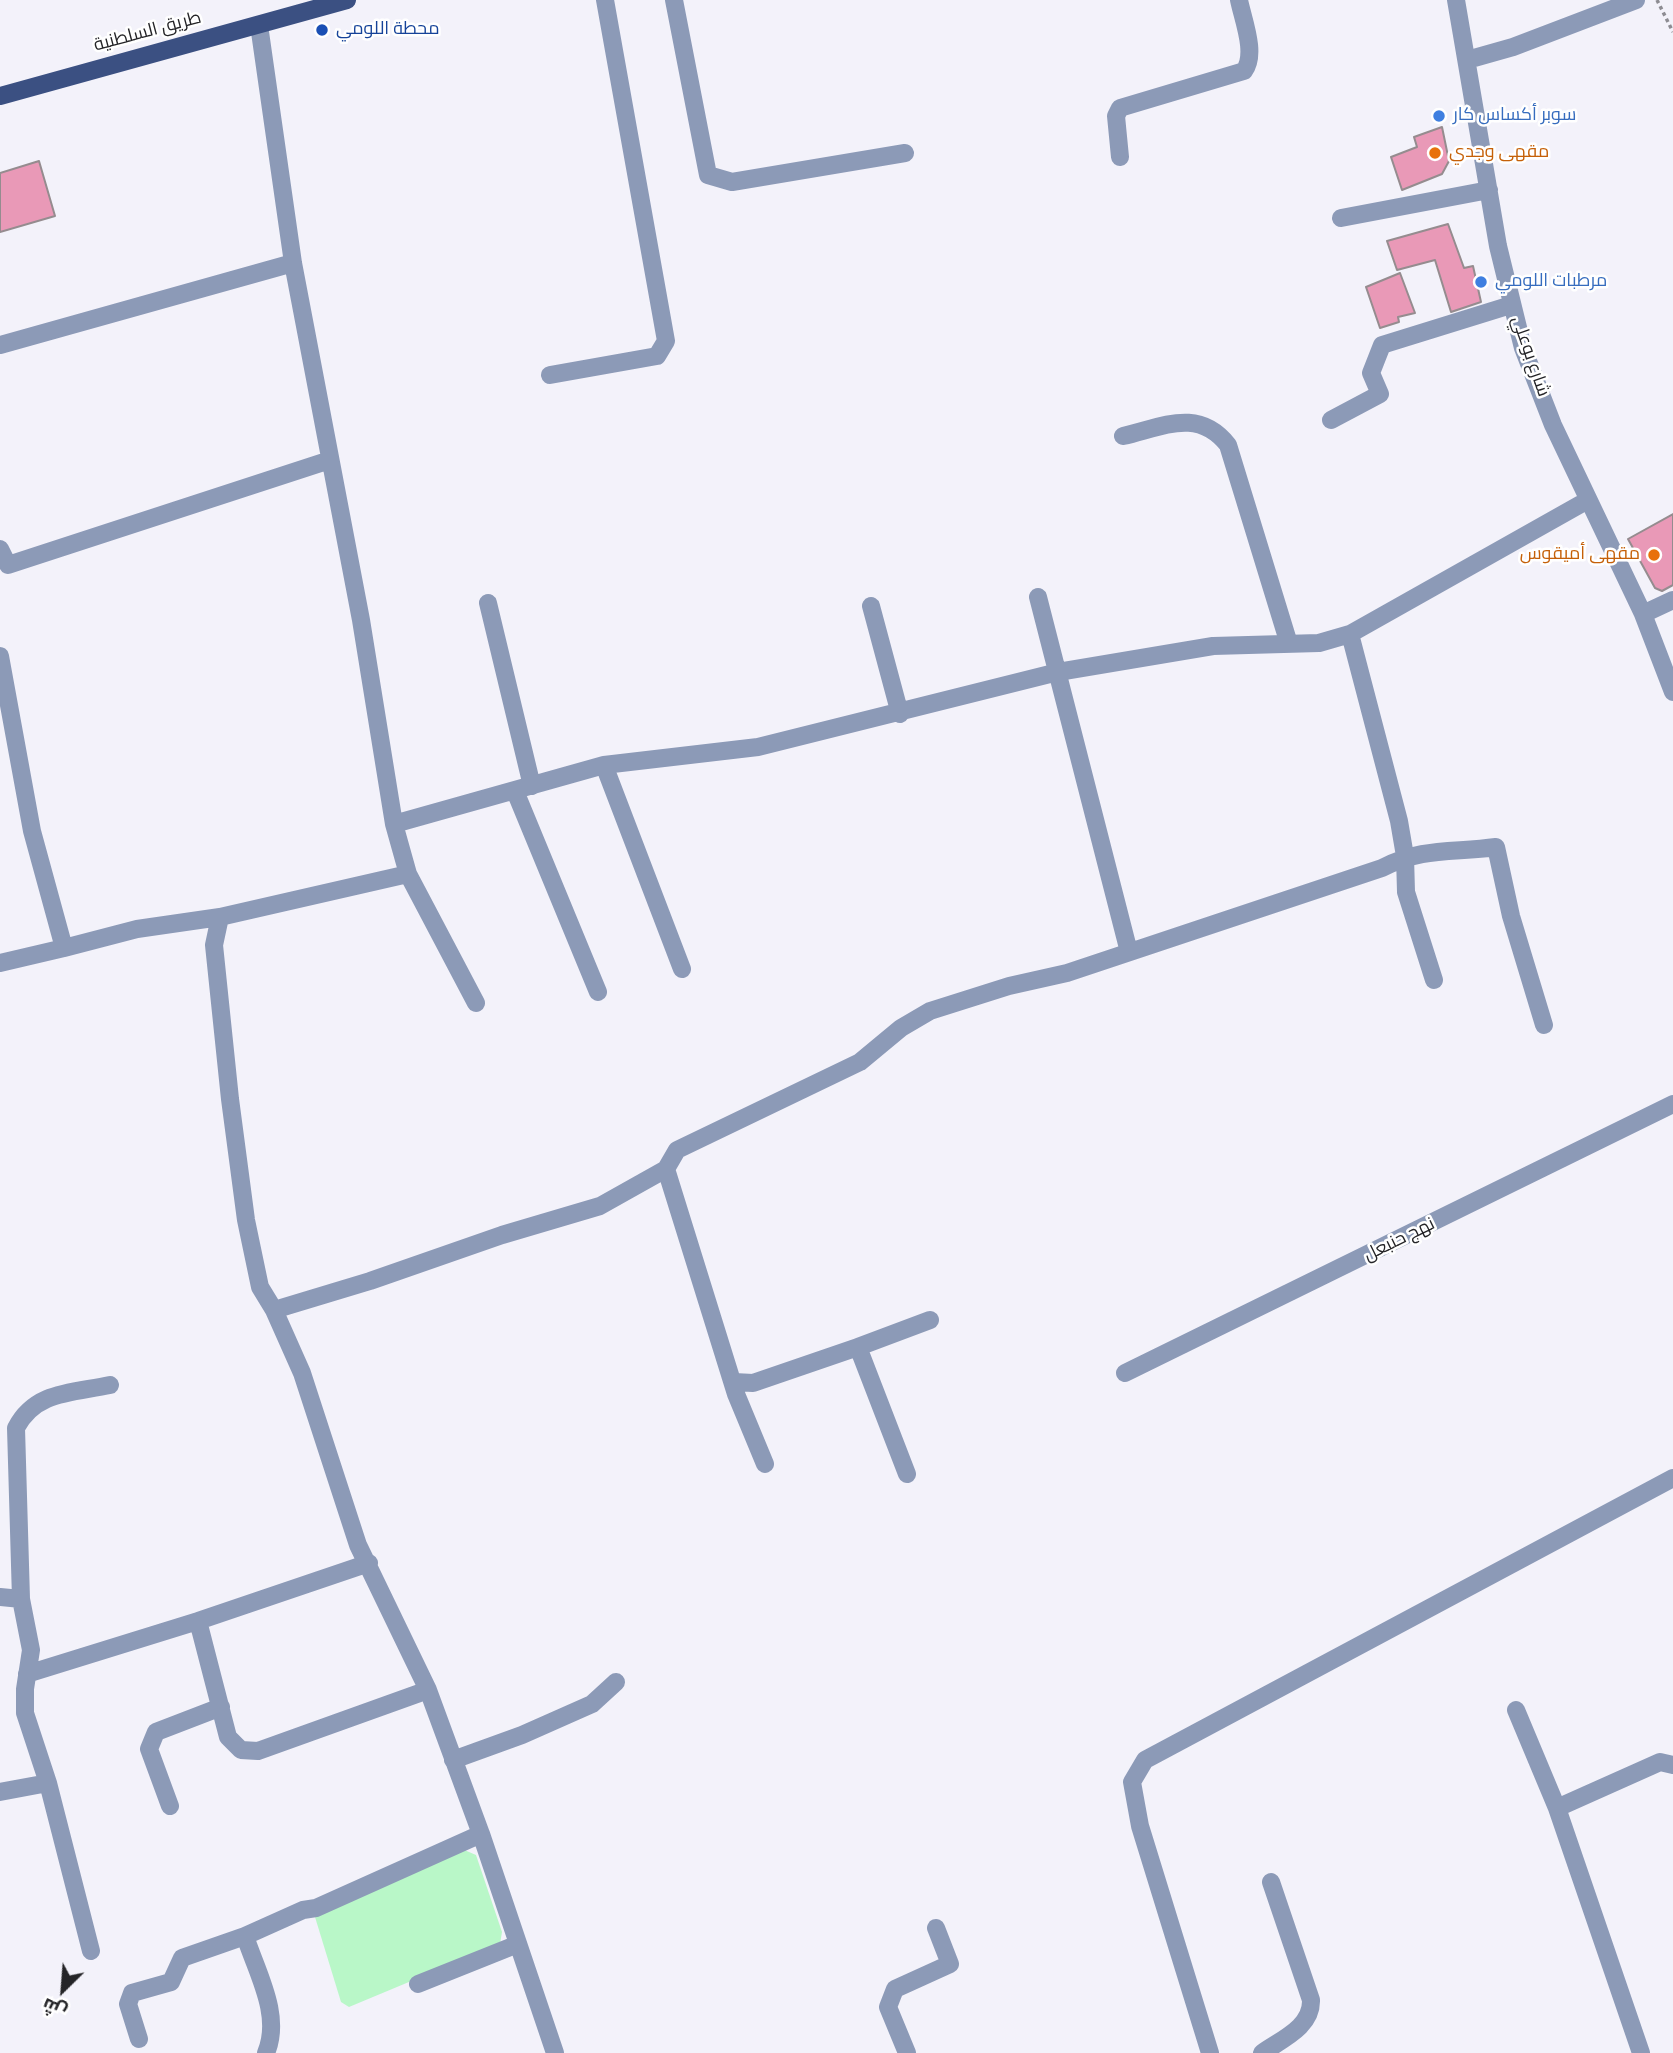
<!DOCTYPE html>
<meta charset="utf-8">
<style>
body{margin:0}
#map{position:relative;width:1673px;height:2053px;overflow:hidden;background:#f3f2fa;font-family:Georgia,Cairo,serif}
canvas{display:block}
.north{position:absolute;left:28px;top:1955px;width:70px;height:70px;-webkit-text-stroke:5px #fff;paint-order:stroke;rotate:205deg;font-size:19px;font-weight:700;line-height:28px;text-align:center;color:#242427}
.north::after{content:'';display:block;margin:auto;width:24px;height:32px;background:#242427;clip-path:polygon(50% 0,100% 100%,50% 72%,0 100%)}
</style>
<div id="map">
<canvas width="1673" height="2053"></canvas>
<div class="north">ش</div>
</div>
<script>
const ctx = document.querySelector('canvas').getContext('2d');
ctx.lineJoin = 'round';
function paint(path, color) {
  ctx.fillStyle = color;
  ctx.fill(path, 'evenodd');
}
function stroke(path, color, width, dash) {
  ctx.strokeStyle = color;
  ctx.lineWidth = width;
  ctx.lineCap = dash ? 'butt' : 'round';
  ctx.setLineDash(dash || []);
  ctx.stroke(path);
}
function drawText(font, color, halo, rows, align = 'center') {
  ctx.font = font + ' Georgia,Cairo,serif';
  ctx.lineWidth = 5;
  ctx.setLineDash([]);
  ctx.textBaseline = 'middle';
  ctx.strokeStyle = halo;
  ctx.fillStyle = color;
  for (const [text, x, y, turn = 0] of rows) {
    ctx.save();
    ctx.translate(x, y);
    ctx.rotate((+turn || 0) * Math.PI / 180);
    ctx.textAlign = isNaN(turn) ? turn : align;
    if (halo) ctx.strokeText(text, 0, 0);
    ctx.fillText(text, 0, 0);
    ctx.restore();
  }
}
const green = new Path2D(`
 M 462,1849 L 476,1855 L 502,1932 L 500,1944 L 349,2007 L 341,2002 L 315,1917 Z`);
const building = new Path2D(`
 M 1442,127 L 1449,161 L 1442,174 L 1402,190 L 1391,157 L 1417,147 L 1414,137 Z
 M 39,161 L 55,216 L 0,232 L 0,173 Z
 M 1448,224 L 1464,268 L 1473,266 L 1481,302 L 1451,312 L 1435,260 L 1397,270 L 1387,241 Z
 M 1400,273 L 1415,313 L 1398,317 L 1399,322 L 1380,328 L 1366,287 Z
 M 1673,514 L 1673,585 L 1662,591 L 1655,588 L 1628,539 Z`);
const path = new Path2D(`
 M 1657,0 L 1673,32`);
const minor = new Path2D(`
 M 674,0 L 708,175 L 732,182 L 905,153
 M 1456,0 L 1498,246 L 1523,348 L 1553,425 L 1643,614 L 1673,692
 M 259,25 L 293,263 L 361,620 L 394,824 L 604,765 L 758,747 L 1058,672 L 1213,646 L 1319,643 L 1350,634 L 1588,500
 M 1467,60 L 1513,47 L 1636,0
 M 1120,157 L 1116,116 L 1120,108 L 1244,71 C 1257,54 1243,20 1239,0
 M 1341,218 L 1489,190
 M 0,345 L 293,263
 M 550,375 L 657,356 L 666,341 L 605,0
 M 1331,420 L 1380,394 L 1371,373 L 1382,345 L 1511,305
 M 1123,436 C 1163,427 1198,407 1228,445 L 1289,644
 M 0,549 L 8,565 L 330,460
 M 1038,597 L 1129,952
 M 488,603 L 532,786
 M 871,606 L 900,714
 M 1643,614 L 1673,600
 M 1350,634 L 1399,821 L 1405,856 L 1406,892 L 1434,980
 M 0,656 L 32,831 L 64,948 L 137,929 L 220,917
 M 604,765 L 682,969
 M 515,791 L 598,992
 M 394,824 L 408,874 L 476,1003
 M 408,874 L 220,917 L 214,945 L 230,1099 L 246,1220 L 260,1287 L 274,1310 L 302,1373 L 358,1545 L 428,1690 L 481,1834 L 555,2053
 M 0,963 L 64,948
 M 666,1169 L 736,1394 L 765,1464
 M 274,1310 L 370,1281 L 502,1235 L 600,1206 L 666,1169 L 677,1150 L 860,1062 L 901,1028 L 930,1011 L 1009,986 L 1067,973 L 1382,868 C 1423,847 1452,853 1496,847 L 1511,916 L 1544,1025
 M 858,1347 L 930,1320
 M 1125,1373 L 1673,1104
 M 734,1382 L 753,1383 L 858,1347 L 907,1474
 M 0,1597 L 21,1599 L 31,1650 L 25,1689 L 25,1713 L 48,1783 L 91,1951
 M 21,1599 L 16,1428 C 35,1391 72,1393 110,1385
 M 198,1621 L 228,1737 L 241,1750 L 258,1751 L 428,1690
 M 27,1674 L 198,1621 L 369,1563
 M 1516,1710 L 1557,1808 L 1641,2053
 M 453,1760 L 522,1735 L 592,1704 L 616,1682
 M 0,1792 L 48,1783
 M 170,1806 L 149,1749 L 156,1732 L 221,1707
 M 1557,1808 L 1660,1762 L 1673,1765
 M 418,1984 L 518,1944
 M 139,2039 L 128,2004 L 132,1993 L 171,1982 L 182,1958 L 245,1936
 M 266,2053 C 282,2015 257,1973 245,1936 L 303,1910 L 316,1908 L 481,1834
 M 907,2053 L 888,2007 L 895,1989 L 950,1964 L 936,1928
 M 1210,2053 L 1140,1826 L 1132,1782 L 1145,1760 L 1673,1478
 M 1262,2053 C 1282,2039 1312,2027 1311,2000 L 1271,1882`);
const major = new Path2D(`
 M 0,96 L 347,0`);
const markers = [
 [322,30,7,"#1a4fb4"],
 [1439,116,7,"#3f7fe0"],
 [1435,153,7,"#e8710a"],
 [1481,282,7,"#3f7fe0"],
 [1654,555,7,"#e8710a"]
];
const transitNames = [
 ["محطة اللومي",336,30]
];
const streetNames = [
 ["طريق السلطنية",148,33,-15],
 ["شارع بوعلي",1529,357,71],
 ["نهج حنبعل",1400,1241,-26]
];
const shopNames = [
 ["سوبر أكساس كار",1453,116],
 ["مرطبات اللومي",1495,282]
];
const foodNames = [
 ["مقهى وجدي",1449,153],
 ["مقهى أميقوس",1640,555,"right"]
];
paint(green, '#b9f7c8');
paint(building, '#e999b7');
stroke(building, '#958c8f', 2);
stroke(path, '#8d8c92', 3.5, [3.5, 3.5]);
stroke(minor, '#8c9ab7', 18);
stroke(major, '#3b5082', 18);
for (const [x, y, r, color] of markers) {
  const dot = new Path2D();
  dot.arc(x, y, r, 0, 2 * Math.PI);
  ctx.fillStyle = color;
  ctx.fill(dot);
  stroke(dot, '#fff', 2.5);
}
drawText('18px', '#164399', '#fff', transitNames, 'left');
drawText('18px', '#242427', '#fff', streetNames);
drawText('18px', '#366cbe', '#fff', shopNames, 'left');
drawText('18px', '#c56008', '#fff', foodNames, 'left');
</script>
